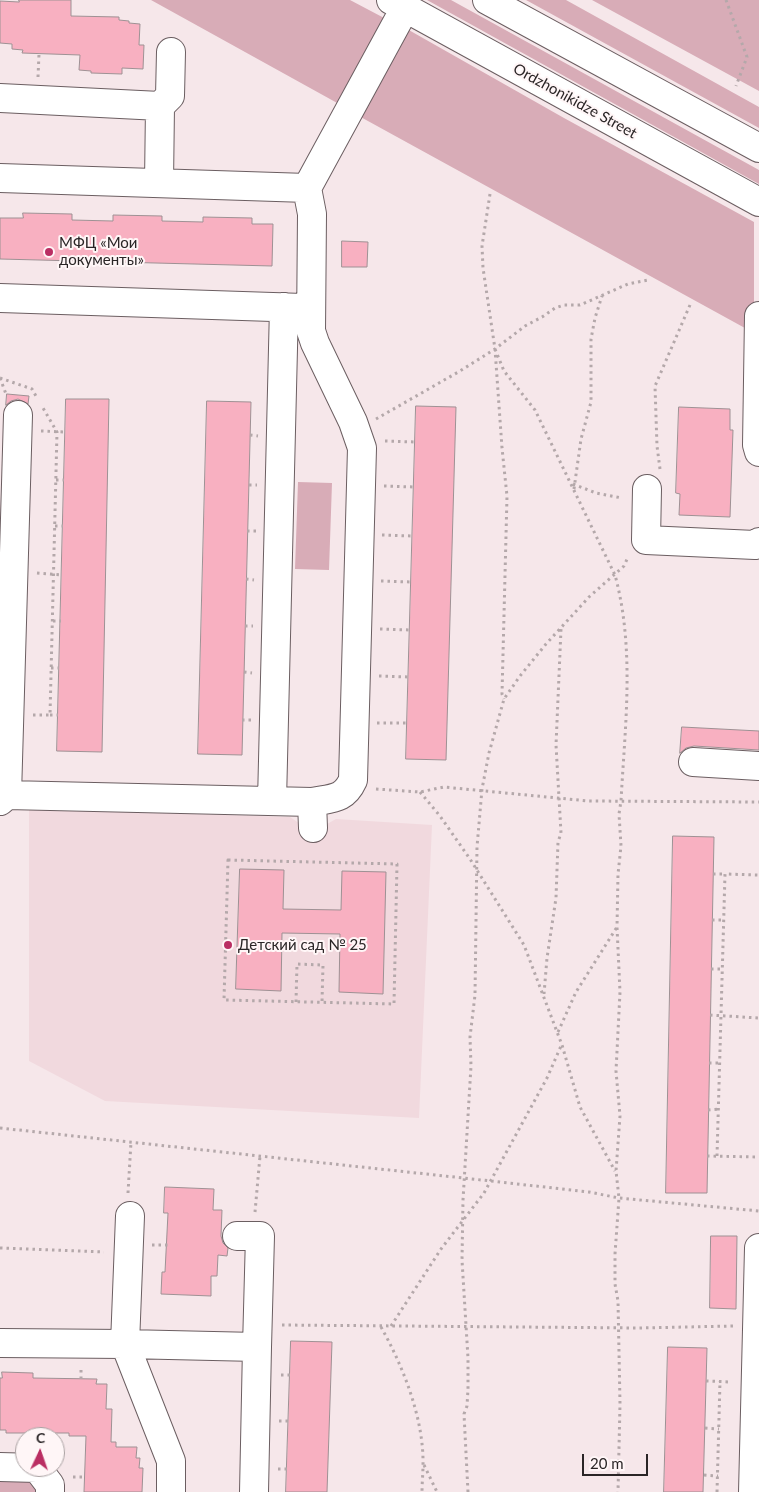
<!DOCTYPE html>
<meta charset="utf-8">
<style>
body{margin:0}
#map{position:relative;width:759px;height:1492px;overflow:hidden;background:#f6e7ea;font-family:Lato,sans-serif}
canvas{display:block}
.north{position:absolute;left:15px;top:1427px;width:50px;height:50px;box-sizing:border-box;background:#fff6f7;border:1px solid #aaa2a3;border-radius:50%;rotate:3deg;font-size:14px;font-weight:700;line-height:20px;text-align:center;color:#2a2526}
.north::after{content:'';display:block;margin:auto;width:18px;height:22px;background:#ba2e63;clip-path:polygon(50% 0,100% 100%,50% 72%,0 100%)}
.scale{position:absolute;left:582px;top:1454px;width:66px;height:22px;box-sizing:border-box;border:2px solid #2a2526;border-top:0;padding-left:6px;font-size:15px;line-height:18px;white-space:nowrap;color:#2a2526;-webkit-text-stroke:4px #fff6f7;paint-order:stroke}
</style>
<div id="map">
<canvas width="759" height="1492"></canvas>
<div class="north">С</div>
<div class="scale">20 m</div>
</div>
<script>
const ctx = document.querySelector('canvas').getContext('2d');
ctx.lineJoin = 'round';
function paint(path, color) {
  ctx.fillStyle = color;
  ctx.fill(path, 'evenodd');
}
function stroke(path, color, width, dash) {
  ctx.strokeStyle = color;
  ctx.lineWidth = width;
  ctx.lineCap = dash ? 'butt' : 'round';
  ctx.setLineDash(dash || []);
  ctx.stroke(path);
}
function drawText(font, color, halo, rows, align = 'center') {
  ctx.font = font + ' Lato,sans-serif';
  ctx.lineWidth = 4;
  ctx.setLineDash([]);
  ctx.textBaseline = 'middle';
  ctx.strokeStyle = halo;
  ctx.fillStyle = color;
  for (const [text, x, y, turn = 0] of rows) {
    ctx.save();
    ctx.translate(x, y);
    ctx.rotate((+turn || 0) * Math.PI / 180);
    ctx.textAlign = isNaN(turn) ? turn : align;
    if (halo) ctx.strokeText(text, 0, 0);
    ctx.fillText(text, 0, 0);
    ctx.restore();
  }
}
const built = new Path2D(`
 M 29,809 L 290,817 L 306,828 L 320,828 L 336,819 L 432,825 L 419,1118 L 105,1101 L 29,1061 Z`);
const green = new Path2D(`
 M 151,0 L 350,0 L 386,19 L 339,104 Z
 M 427,0 L 451,0 L 759,170 L 759,184 Z
 M 526,0 L 566,0 L 759,107 L 759,128 Z
 M 592,0 L 759,0 L 759,91 Z
 M 407,29 L 564,118 L 754,222 L 754,333 L 357,115 Z
 M 298,482 L 332,483 L 329,570 L 295,569 Z
 M 0,1474 L 27,1475 L 41,1492 L 0,1492 Z`);
const building = new Path2D(`
 M 19,0 L 71,0 L 71,16 L 119,17 L 119,20 L 129,21 L 129,23 L 140,24 L 139,45 L 144,45 L 143,69 L 122,68 L 122,74 L 91,73 L 91,71 L 79,70 L 80,55 L 22,53 L 23,50 L 12,49 L 12,44 L 0,43 L 0,1 L 19,2 Z
 M 23,213 L 72,214 L 72,220 L 113,221 L 113,215 L 162,216 L 162,221 L 203,222 L 203,217 L 252,218 L 252,224 L 273,224 L 272,266 L 0,259 L 0,218 L 23,218 Z
 M 342,241 L 368,242 L 367,267 L 342,267 Z
 M 7,394 L 29,396 L 28,404 L 18,399 L 11,401 L 6,405 Z
 M 66,399 L 109,399 L 102,752 L 57,751 Z
 M 207,401 L 251,402 L 242,755 L 198,754 Z
 M 416,406 L 456,407 L 446,760 L 406,759 Z
 M 679,407 L 730,409 L 730,430 L 733,430 L 730,517 L 679,515 L 680,494 L 676,493 Z
 M 682,727 L 759,731 L 759,750 L 694,746 L 686,748 L 680,753 Z
 M 673,836 L 714,837 L 707,1193 L 666,1193 Z
 M 240,869 L 284,870 L 283,909 L 341,910 L 342,871 L 386,872 L 383,994 L 339,992 L 340,934 L 282,933 L 281,991 L 236,989 Z
 M 165,1187 L 214,1189 L 213,1210 L 222,1210 L 221,1236 L 223,1243 L 228,1248 L 227,1256 L 218,1255 L 217,1276 L 211,1276 L 211,1296 L 161,1294 L 162,1272 L 165,1272 L 168,1213 L 164,1213 Z
 M 711,1236 L 737,1236 L 736,1309 L 710,1308 Z
 M 291,1341 L 332,1342 L 327,1492 L 286,1492 Z
 M 668,1347 L 707,1348 L 703,1492 L 664,1492 Z
 M 2,1372 L 33,1373 L 33,1378 L 97,1379 L 96,1384 L 107,1384 L 106,1409 L 112,1409 L 111,1442 L 116,1442 L 116,1447 L 137,1447 L 136,1458 L 140,1458 L 139,1468 L 143,1468 L 142,1492 L 84,1492 L 86,1436 L 69,1436 L 69,1433 L 6,1433 L 6,1430 L 0,1430 L 0,1378 L 2,1378 Z`);
const path = new Path2D(`
 M 726,0 L 747,57 L 736,86
 M 38,77 L 39,54
 M 490,194 L 482,246 L 483,268 L 495,349 L 502,448 L 507,496 L 502,694 L 504,699
 M 495,349 L 504,371 L 535,410 L 615,575 C 635,649 625,725 621,801 L 619,814 L 621,846 L 618,874 L 617,927 L 620,992 L 616,1071 L 620,1116 L 616,1171 L 619,1198 L 615,1254 L 615,1284 L 618,1301 L 620,1404 L 618,1492
 M 0,378 L 32,389 L 36,396
 M 0,378 L 6,394
 M 376,419 L 460,371 L 495,349 L 525,326 L 542,317 L 555,308 L 564,305 L 580,305 L 628,284 L 648,280
 M 41,431 L 65,432
 M 250,435 L 258,436
 M 385,441 L 415,442
 M 660,469 L 657,446 L 655,386 L 690,305
 M 56,480 L 64,480
 M 573,484 L 596,493 L 622,498
 M 249,485 L 257,485
 M 384,486 L 414,487
 M 574,489 L 581,439 L 591,402 L 591,339 L 595,318 L 602,296
 M 55,526 L 63,526
 M 247,531 L 256,531
 M 382,535 L 413,536
 M 37,573 L 62,575
 M 246,579 L 254,580
 M 381,581 L 411,582
 M 53,621 L 61,621
 M 245,626 L 253,626
 M 380,629 L 410,630
 M 51,668 L 59,668
 M 244,672 L 252,673
 M 379,676 L 409,677
 M 33,715 L 50,715 L 57,432 L 43,408
 M 50,715 L 58,715
 M 242,720 L 251,720
 M 377,723 L 407,723
 M 376,789 L 420,792 L 444,787 L 589,801 L 759,802
 M 420,792 L 440,816 L 470,859 L 524,945 L 562,1045 L 580,1107 L 615,1171
 M 228,860 L 397,864 L 394,1004 L 224,1000 Z
 M 713,874 L 725,874
 M 712,920 L 723,920
 M 711,969 L 722,969
 M 544,994 L 547,958 L 556,898 L 558,842 L 561,833 L 556,745 L 561,629
 M 296,1002 L 297,964 L 323,965 L 322,1002
 M 710,1015 L 759,1018
 M 558,1032 L 576,992 L 617,927
 M 709,1063 L 720,1063
 M 708,1110 L 719,1109
 M 0,1128 L 491,1181 L 589,1192 L 619,1198 L 759,1211
 M 707,1156 L 759,1157
 M 717,1156 L 725,874 L 759,875
 M 128,1193 L 131,1142
 M 255,1212 L 260,1156
 M 152,1245 L 170,1245
 M 0,1248 L 104,1252
 M 282,1325 L 639,1328 L 733,1326
 M 391,1326 L 441,1249 L 484,1193 L 547,1078 L 561,1046
 M 381,1327 C 403,1366 424,1419 423,1465 C 423,1474 422,1483 422,1492
 M 281,1375 L 290,1375
 M 81,1379 L 81,1367
 M 706,1381 L 731,1382
 M 279,1421 L 289,1421
 M 705,1428 L 719,1429
 M 424,1465 L 437,1492
 M 278,1469 L 287,1469
 M 704,1475 L 718,1476
 M 73,1477 L 84,1477
 M 468,1492 L 464,1414 L 467,1406 L 468,1389 L 468,1358 L 462,1260 L 463,1200 L 471,1066 L 470,1037 L 475,995 L 477,847 L 482,789 L 489,753 L 504,699 L 520,676 L 546,644 L 589,597 L 624,566 L 628,557
 M 717,1492 L 720,1381`);
const minor = new Path2D(`
 M 391,0 L 759,202
 M 487,0 L 759,148
 M 0,98 L 160,106 L 170,96 L 171,52
 M 0,178 L 307,188
 M 159,183 L 160,106
 M 0,298 L 303,308
 M 759,316 L 757,445 L 759,452
 M 647,489 L 646,540 L 755,545 L 759,542
 M 693,762 L 759,766
 M 7,795 L 18,415
 M 0,801 L 7,795 L 312,802 C 332,798 344,800 353,780 L 362,448 L 353,422 L 315,343 L 311,331 L 312,214 L 307,188 L 405,8
 M 272,801 L 284,307
 M 312,802 L 313,828
 M 130,1216 L 125,1344 L 171,1461 L 171,1492
 M 237,1236 L 260,1236 L 257,1347
 M 0,1343 L 125,1344 L 257,1347 L 254,1492
 M 0,1467 L 37,1468 L 50,1485 L 50,1492
 M 753,1492 L 759,1248`);
const markers = [
 [49,252,5,"#ba2e63"],
 [228,945,5,"#ba2e63"]
];
const streetNames = [
 ["Ordzhonikidze Street",575,101,29]
];
const poiNames = [
 ["МФЦ «Мои",59,243],
 ["документы»",59,260],
 ["Детский сад № 25",238,945]
];
paint(built, '#f1d9de');
paint(green, '#d8acb7');
paint(building, '#f8b0c1');
stroke(building, '#9e9194', 1);
stroke(minor, '#6b5e61', 30);
stroke(path, '#b4a8aa', 3, [2.5, 4]);
stroke(minor, '#fff', 28);
for (const [x, y, r, color] of markers) {
  const dot = new Path2D();
  dot.arc(x, y, r, 0, 2 * Math.PI);
  ctx.fillStyle = color;
  ctx.fill(dot);
  stroke(dot, '#fff6f7', 2);
}
drawText('15px', '#2a2526', '#fff6f7', streetNames);
drawText('15px', '#2a2526', '#fff6f7', poiNames, 'left');
</script>
